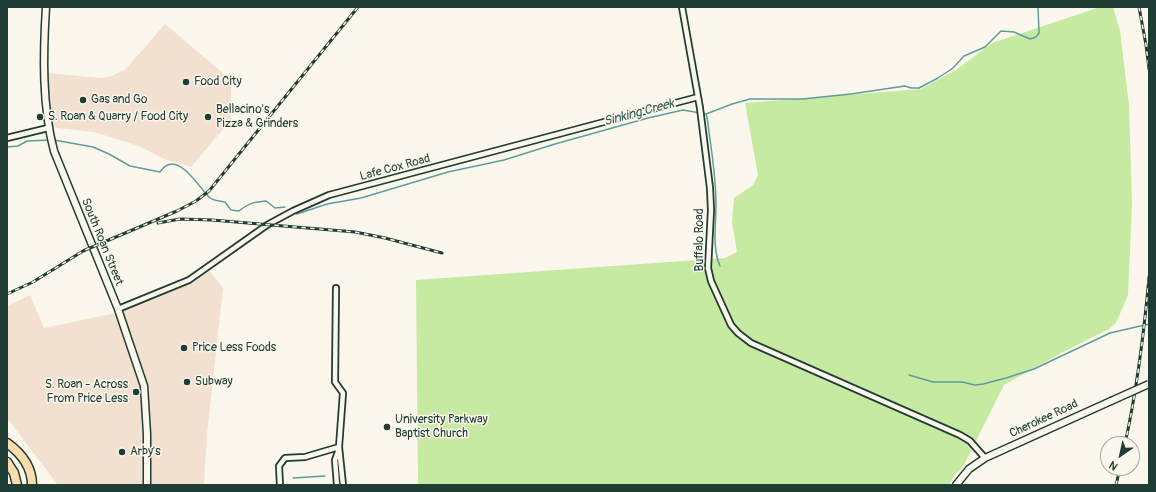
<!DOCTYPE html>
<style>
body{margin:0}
#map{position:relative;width:1156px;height:492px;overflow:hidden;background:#fbf7ec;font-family:Pangolin,sans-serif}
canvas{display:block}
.frame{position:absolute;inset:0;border:8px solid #1f3d34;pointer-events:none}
.north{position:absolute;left:1100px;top:436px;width:40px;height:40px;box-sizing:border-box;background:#fbf7ec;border:1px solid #a3ada2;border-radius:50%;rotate:214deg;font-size:11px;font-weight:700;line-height:16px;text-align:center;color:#1f3d34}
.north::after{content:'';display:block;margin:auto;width:14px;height:18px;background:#1f3d34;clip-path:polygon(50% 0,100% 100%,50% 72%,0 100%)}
</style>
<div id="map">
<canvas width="1156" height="492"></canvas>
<div class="frame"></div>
<div class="north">N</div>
</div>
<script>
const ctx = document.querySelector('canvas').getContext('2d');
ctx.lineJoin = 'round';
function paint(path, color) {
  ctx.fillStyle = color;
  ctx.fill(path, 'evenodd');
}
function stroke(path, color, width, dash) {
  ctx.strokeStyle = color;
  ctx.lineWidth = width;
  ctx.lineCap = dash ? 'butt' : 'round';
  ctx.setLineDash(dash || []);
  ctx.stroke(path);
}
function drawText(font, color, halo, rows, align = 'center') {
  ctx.font = font + ' Pangolin,sans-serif';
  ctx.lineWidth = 3;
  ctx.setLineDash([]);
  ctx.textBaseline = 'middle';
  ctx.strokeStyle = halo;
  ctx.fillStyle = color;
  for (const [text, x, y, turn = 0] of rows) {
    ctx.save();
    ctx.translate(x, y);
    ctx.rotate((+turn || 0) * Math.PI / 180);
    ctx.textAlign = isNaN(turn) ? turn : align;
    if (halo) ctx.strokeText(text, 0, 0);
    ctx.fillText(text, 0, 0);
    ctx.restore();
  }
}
const built = new Path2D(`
 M 165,24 L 231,80 L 231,120 L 191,167 L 164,159 L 139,146 L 94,132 L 50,127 L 47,73 L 101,78 L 112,76 L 126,69 Z
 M 210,271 L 223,288 L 207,435 L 204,485 L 58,485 L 7,418 L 7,306 L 30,295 L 44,328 L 116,313 L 192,283 Z`);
const green = new Path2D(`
 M 1100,7 L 1113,7 L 1120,31 L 1129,105 L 1132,204 L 1128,295 L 1116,323 L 1109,329 L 1063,352 L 1004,385 L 964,465 L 955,475 L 949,485 L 418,485 L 416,280 L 725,258 L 737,252 L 732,222 L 734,198 L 753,185 L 758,175 L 745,103 L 921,89 L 956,70 L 992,43 Z`);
const stream = new Path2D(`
 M 706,114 C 709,123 708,130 710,139 C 713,161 716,182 716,204 C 716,224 712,248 720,266
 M 54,140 L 93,147 L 109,154 L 130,166 L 160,172 C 177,147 199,188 210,198 C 214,201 221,201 225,202 L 231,210 L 239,211 C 249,203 254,202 266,201 L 275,208 L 285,207
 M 7,147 L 18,146 L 27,141 L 50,140
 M 297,214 L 327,204 L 361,198 L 448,172 L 504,160 L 555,144 L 648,118 L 683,110 L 706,114 L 732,104 L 750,99 L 802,99 L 851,94 L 905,86 L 911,88 L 919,88 L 938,78 L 953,68 L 964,56 L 985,47 L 1001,31 L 1014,32 L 1030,39 L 1036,37 L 1039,33 L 1038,7
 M 909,375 L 933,382 L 962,382 L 975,385 L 983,384 L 1006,378 L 1034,369 L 1110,333 L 1149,324
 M 293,478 L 325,476`);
const minor = new Path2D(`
 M 682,7 L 700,108 L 710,188 L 711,210 L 708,268 L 711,281 L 731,325 L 738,333 L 751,343 L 960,435 L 970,441 L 985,458
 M 7,138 L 48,128
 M 336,288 L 335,382 L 343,393 L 339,447 L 343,485
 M 118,309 L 189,280 L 267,225 L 293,211 L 329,195 L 698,97
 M 280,485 L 279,466 L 285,458 L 305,457 L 339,447
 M 337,485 L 335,460 L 339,449`);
const secondary = new Path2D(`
 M 46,7 C 43,54 42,106 54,151 L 118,309 L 144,386 L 147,434 L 147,485
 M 956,485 L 969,469 L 985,458 L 1111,401`);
const motorway = new Path2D(`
 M 7,443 C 21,453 32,467 32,485
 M 7,462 L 14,473 L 17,485`);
const rail = new Path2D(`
 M 1139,7 L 1146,45 L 1149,69
 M 158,223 L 180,219 L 212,220 L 355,232 L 385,238 L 442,253
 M 7,294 L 33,282 L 83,251 L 177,211 L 196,201 L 209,191 L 358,7
 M 1125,444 C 1137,389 1144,333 1149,277
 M 1116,485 L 1120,468`);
const secondaryBridge = new Path2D(`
 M 1111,401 L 1149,384`);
const markers = [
 [186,82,4,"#1f3d34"],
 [83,100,4,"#1f3d34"],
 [40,117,4,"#1f3d34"],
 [208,117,4,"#1f3d34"],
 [184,348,4,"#1f3d34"],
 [187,382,4,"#1f3d34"],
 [136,392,4,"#1f3d34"],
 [387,427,4,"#1f3d34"],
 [122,452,4,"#1f3d34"]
];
const poiNames = [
 ["Food City",194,82],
 ["Gas and Go",91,100],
 ["Bellacino's",216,110],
 ["Pizza & Grinders",216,124],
 ["S. Roan & Quarry / Food City",48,117],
 ["Price Less Foods",192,348],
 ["Subway",195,382],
 ["S. Roan - Across",128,385,"right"],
 ["From Price Less",128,399,"right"],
 ["University Parkway",395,420],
 ["Baptist Church",395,434],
 ["Arby's",130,452]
];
const streetNames = [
 ["Lafe Cox Road",395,168,-15],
 ["Buffalo Road",700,240,-90],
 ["South Roan Street",102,242,68],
 ["Cherokee Road",1044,419,-25]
];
const waterNames = [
 ["Sinking Creek",639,113,-15]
];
paint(built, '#f2e0d1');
paint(green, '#c7eaa3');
stroke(stream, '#5f9c9e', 1.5);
stroke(minor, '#1f3d34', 8);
stroke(secondary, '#1f3d34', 9);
stroke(motorway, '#1f3d34', 11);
stroke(minor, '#fbf7ec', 4.5);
stroke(secondary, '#fbf7ec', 6);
stroke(motorway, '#fcdcac', 8);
stroke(rail, '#1f3d34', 3);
stroke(rail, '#fbf7ec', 1.5, [4.5]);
stroke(secondaryBridge, '#1f3d34', 9, []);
stroke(secondaryBridge, '#fbf7ec', 6);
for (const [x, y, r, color] of markers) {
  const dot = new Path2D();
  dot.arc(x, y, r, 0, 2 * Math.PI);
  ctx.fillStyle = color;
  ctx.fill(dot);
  stroke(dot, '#fbf7ec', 1.5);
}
drawText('12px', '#1f3d34', '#fbf7ec', poiNames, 'left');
drawText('12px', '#1f3d34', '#fbf7ec', streetNames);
drawText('italic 13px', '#345d57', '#fbf7ec', waterNames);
</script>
